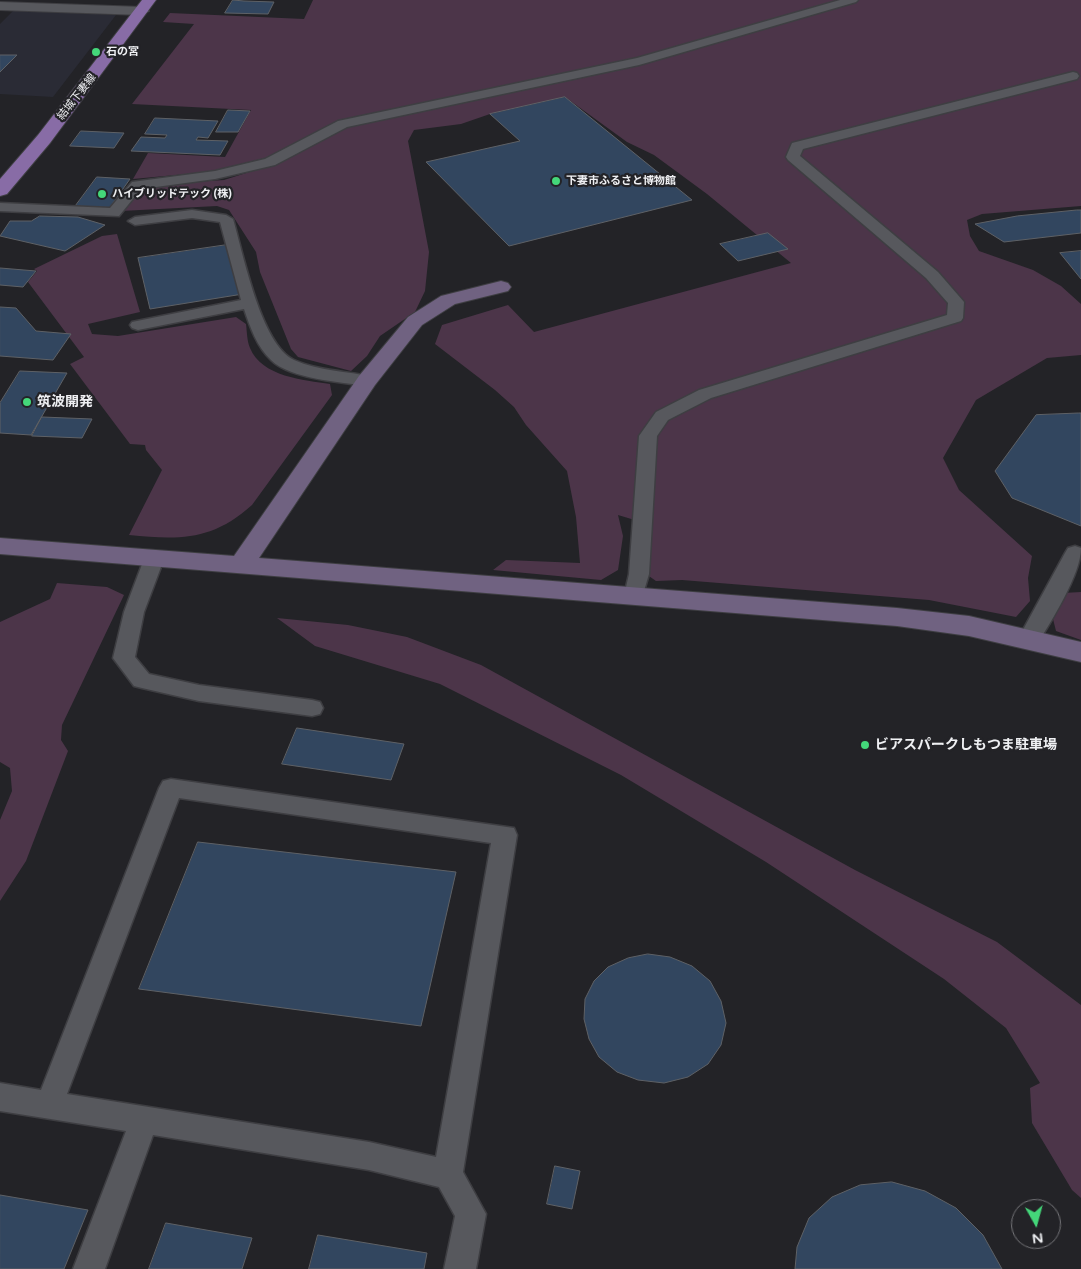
<!DOCTYPE html>
<meta charset="utf-8">
<style>
body{margin:0}
#map{position:relative;width:1081px;height:1269px;overflow:hidden;background:#232327;font-family:"Varela Round",sans-serif}
canvas{display:block}
.north{position:absolute;left:1011px;top:1199px;width:50px;height:50px;box-sizing:border-box;background:#232327;border:1px solid #757579;border-radius:50%;rotate:173deg;font-size:14px;font-weight:700;line-height:20px;text-align:center;color:#eff0f3}
.north::after{content:'';display:block;margin:auto;width:18px;height:22px;background:#44d77a;clip-path:polygon(50% 0,100% 100%,50% 72%,0 100%)}
</style>
<div id="map">
<canvas width="1081" height="1269"></canvas>
<div class="north">N</div>
</div>
<script>
const ctx = document.querySelector('canvas').getContext('2d');
ctx.lineJoin = 'round';
function paint(path, color) {
  ctx.fillStyle = color;
  ctx.fill(path, 'evenodd');
}
function stroke(path, color, width, dash) {
  ctx.strokeStyle = color;
  ctx.lineWidth = width;
  ctx.lineCap = dash ? 'butt' : 'round';
  ctx.setLineDash(dash || []);
  ctx.stroke(path);
}
function drawText(font, color, halo, rows, align = 'center') {
  ctx.font = font + ' "Varela Round","Noto Sans JP",sans-serif';
  ctx.lineWidth = 4.5;
  ctx.setLineDash([]);
  ctx.textBaseline = 'middle';
  ctx.strokeStyle = halo;
  ctx.fillStyle = color;
  for (const [text, x, y, turn = 0] of rows) {
    ctx.save();
    ctx.translate(x, y);
    ctx.rotate((+turn || 0) * Math.PI / 180);
    ctx.textAlign = isNaN(turn) ? turn : align;
    if (halo) ctx.strokeText(text, 0, 0);
    ctx.fillText(text, 0, 0);
    ctx.restore();
  }
}
const built = new Path2D(`
 M 14,10 L 116,15 L 53,97 L 0,94 L 0,24 Z`);
const green = new Path2D(`
 M 313,0 L 1081,0 L 1081,206 L 982,214 L 967,220 L 970,236 L 979,251 L 1033,270 L 1061,286 L 1081,304 L 1081,355 L 1047,358 L 976,400 L 943,458 L 959,490 L 1032,556 L 1028,578 L 1030,601 L 1016,617 L 929,600 L 682,580 L 656,581 L 646,574 L 648,524 L 618,515 L 623,536 L 618,570 L 601,580 L 493,570 L 506,560 L 580,563 L 576,517 L 567,471 L 526,425 L 514,407 L 495,390 L 435,344 L 442,325 L 508,305 L 534,332 L 791,263 L 707,194 L 654,155 L 627,142 L 565,97 L 490,114 L 461,124 L 414,130 L 408,141 L 429,252 L 425,291 L 415,312 L 380,336 L 367,356 L 351,371 L 298,357 L 291,349 L 260,272 L 256,252 L 229,210 L 217,206 L 121,211 L 134,194 L 144,188 L 164,184 L 224,180 L 265,167 L 265,158 L 208,172 L 133,179 L 148,153 L 225,157 L 251,110 L 132,104 L 194,24 L 163,22 L 170,13 L 304,19 Z
 M 117,234 L 140,312 L 88,324 L 92,334 L 118,336 L 236,317 L 246,324 C 247,332 247,341 250,348 C 262,377 304,380 330,384 L 332,395 L 252,505 C 212,541 179,540 129,535 L 162,470 L 146,450 L 145,445 L 130,444 L 70,364 L 84,357 L 28,282 L 37,271 L 34,269 L 102,236 Z
 M 57,583 L 107,587 L 124,595 L 62,725 L 61,740 L 68,751 L 26,861 L 0,901 L 0,820 L 12,791 L 10,768 L 0,762 L 0,622 L 50,599 Z
 M 1081,592 L 1081,640 L 1056,631 L 1052,615 L 1063,593 Z
 M 277,618 L 348,625 L 407,637 L 481,665 L 855,870 L 997,942 L 1081,1005 L 1081,1198 L 1072,1190 L 1032,1123 L 1030,1088 L 1040,1083 L 1006,1028 L 944,979 L 766,862 L 621,775 L 440,684 L 315,646 Z`);
const building = new Path2D(`
 M 233,0 L 244,1 L 274,2 L 268,14 L 225,13 Z
 M 0,55 L 17,55 L 0,72 Z
 M 565,97 L 692,200 L 509,246 L 426,162 L 520,141 L 490,114 Z
 M 228,110 L 250,111 L 238,132 L 216,132 Z
 M 155,118 L 218,121 L 208,138 L 198,137 L 196,140 L 228,141 L 220,155 L 131,151 L 141,137 L 165,138 L 167,135 L 145,134 Z
 M 81,131 L 124,133 L 114,148 L 70,146 Z
 M 97,177 L 130,179 L 108,210 L 74,208 Z
 M 1077,210 L 1081,210 L 1081,233 L 1004,242 L 975,224 L 1017,216 Z
 M 40,216 L 78,217 L 105,225 L 65,251 L 0,236 L 10,221 L 31,221 Z
 M 768,233 L 788,249 L 738,261 L 720,244 Z
 M 227,245 L 243,294 L 150,309 L 138,258 Z
 M 1081,251 L 1081,279 L 1060,253 Z
 M 0,268 L 36,271 L 23,287 L 0,285 Z
 M 0,307 L 16,308 L 36,331 L 71,334 L 53,360 L 0,356 Z
 M 20,371 L 67,373 L 31,435 L 0,433 L 0,403 Z
 M 1079,413 L 1081,413 L 1081,526 L 1012,498 L 995,471 L 1036,415 Z
 M 42,417 L 92,419 L 82,438 L 32,436 Z
 M 297,728 L 404,744 L 391,780 L 282,764 Z
 M 198,842 L 456,872 L 421,1026 L 139,989 Z
 M 648,954 L 670,957 L 692,966 L 710,981 L 721,1001 L 726,1023 L 721,1045 L 708,1064 L 688,1077 L 664,1083 L 638,1080 L 617,1072 L 599,1057 L 589,1039 L 584,1019 L 585,999 L 594,981 L 608,967 L 628,958 Z
 M 555,1166 L 580,1171 L 572,1209 L 547,1204 Z
 M 892,1182 L 925,1191 L 956,1208 L 983,1235 L 1002,1269 L 795,1269 L 797,1247 L 809,1218 L 832,1197 L 860,1185 Z
 M 0,1195 L 88,1210 L 64,1269 L 0,1269 Z
 M 166,1223 L 252,1238 L 242,1269 L 149,1269 Z
 M 318,1235 L 427,1253 L 424,1269 L 309,1269 Z`);
const lane = new Path2D(`
 M 840,0 L 858,0 L 856,2 L 639,65 L 347,127 L 275,165 L 215,179 L 141,189 L 119,216 L 0,211 L 0,203 L 110,208 L 132,182 L 215,171 L 265,159 L 338,121 L 637,58 Z
 M 1073,72 L 1077,73 L 1079,76 L 1077,79 L 803,149 L 800,156 L 938,272 L 964,302 L 963,318 L 961,321 L 711,398 L 668,420 L 657,436 L 649,574 L 641,601 L 634,603 L 627,601 L 624,596 L 629,574 L 639,436 L 656,412 L 699,390 L 947,315 L 948,303 L 926,278 L 788,160 L 786,157 L 792,143 Z
 M 192,210 L 226,215 L 233,219 C 243,253 261,345 294,360 C 319,371 347,371 373,377 L 376,381 L 373,385 L 367,386 C 341,382 290,379 271,360 C 257,347 250,327 244,309 L 138,330 L 132,328 L 130,325 L 132,322 L 241,300 L 220,222 L 192,218 L 135,225 L 128,221 L 135,217 Z
 M 1075,546 L 1081,548 C 1081,574 1051,622 1037,644 L 1029,647 L 1021,644 L 1018,639 L 1065,553 L 1068,548 Z
 M 154,552 L 161,554 L 164,559 L 144,612 L 135,657 L 149,674 L 199,685 L 312,700 L 320,702 L 323,708 L 320,714 L 312,716 L 199,701 L 142,688 L 134,686 L 113,658 L 124,612 L 144,559 L 147,554 Z
 M 171,779 L 514,828 L 517,835 L 463,1172 L 486,1214 L 476,1269 L 444,1269 L 455,1216 L 439,1187 L 369,1170 L 153,1135 L 105,1269 L 73,1269 L 126,1131 L 0,1111 L 0,1083 L 41,1090 L 159,788 L 163,781 ZM 179,798 L 491,843 L 436,1157 L 369,1142 L 67,1094 Z`);
const street = new Path2D(`
 M 0,2 L 142,7 L 149,11 L 142,15 L 0,10 Z`);
const secondary = new Path2D(`
 M 501,281 L 508,283 L 511,287 L 508,291 L 455,304 L 422,325 L 375,385 L 259,558 L 897,608 L 969,616 L 1081,642 L 1081,662 L 969,636 L 897,626 L 0,554 L 0,538 L 234,556 L 359,376 L 408,317 L 441,296 Z`);
const primary = new Path2D(`
 M 142,0 L 156,0 L 50,143 L 7,194 L 0,196 L 0,179 L 38,135 Z`);
const markers = [
 [96,52,5,"#44d77a"],
 [556,181,5,"#44d77a"],
 [102,194,5,"#44d77a"],
 [27,402,5,"#44d77a"],
 [865,745,5,"#44d77a"]
];
const farPoinames = [
 ["石の宮",106,52],
 ["下妻市ふるさと博物館",566,181],
 ["ハイブリッドテック (株)",112,194]
];
const farStreetnames = [
 ["結城下妻線",77,97,-52]
];
const poiNames = [
 ["筑波開発",37,402],
 ["ビアスパークしもつま駐車場",875,745]
];
paint(built, '#2a2b35');
paint(green, '#4c3549');
paint(building, '#32465f');
stroke(building, '#5e6166', 1);
stroke(lane, '#3e3e42', 3);
stroke(street, '#3e3e42', 2);
stroke(secondary, '#3e3e42', 2);
stroke(primary, '#3e3e42', 2);
paint(lane, '#57585d');
paint(street, '#57585d');
paint(secondary, '#706281');
paint(primary, '#886ca6');
for (const [x, y, r, color] of markers) {
  const dot = new Path2D();
  dot.arc(x, y, r, 0, 2 * Math.PI);
  ctx.fillStyle = color;
  ctx.fill(dot);
  stroke(dot, '#232327', 2);
}
drawText('bold 11px', '#eff0f3', '#232327', farPoinames, 'left');
drawText('11px', '#eff0f3', '#232327', farStreetnames);
drawText('bold 14px', '#eff0f3', '#232327', poiNames, 'left');
</script>
